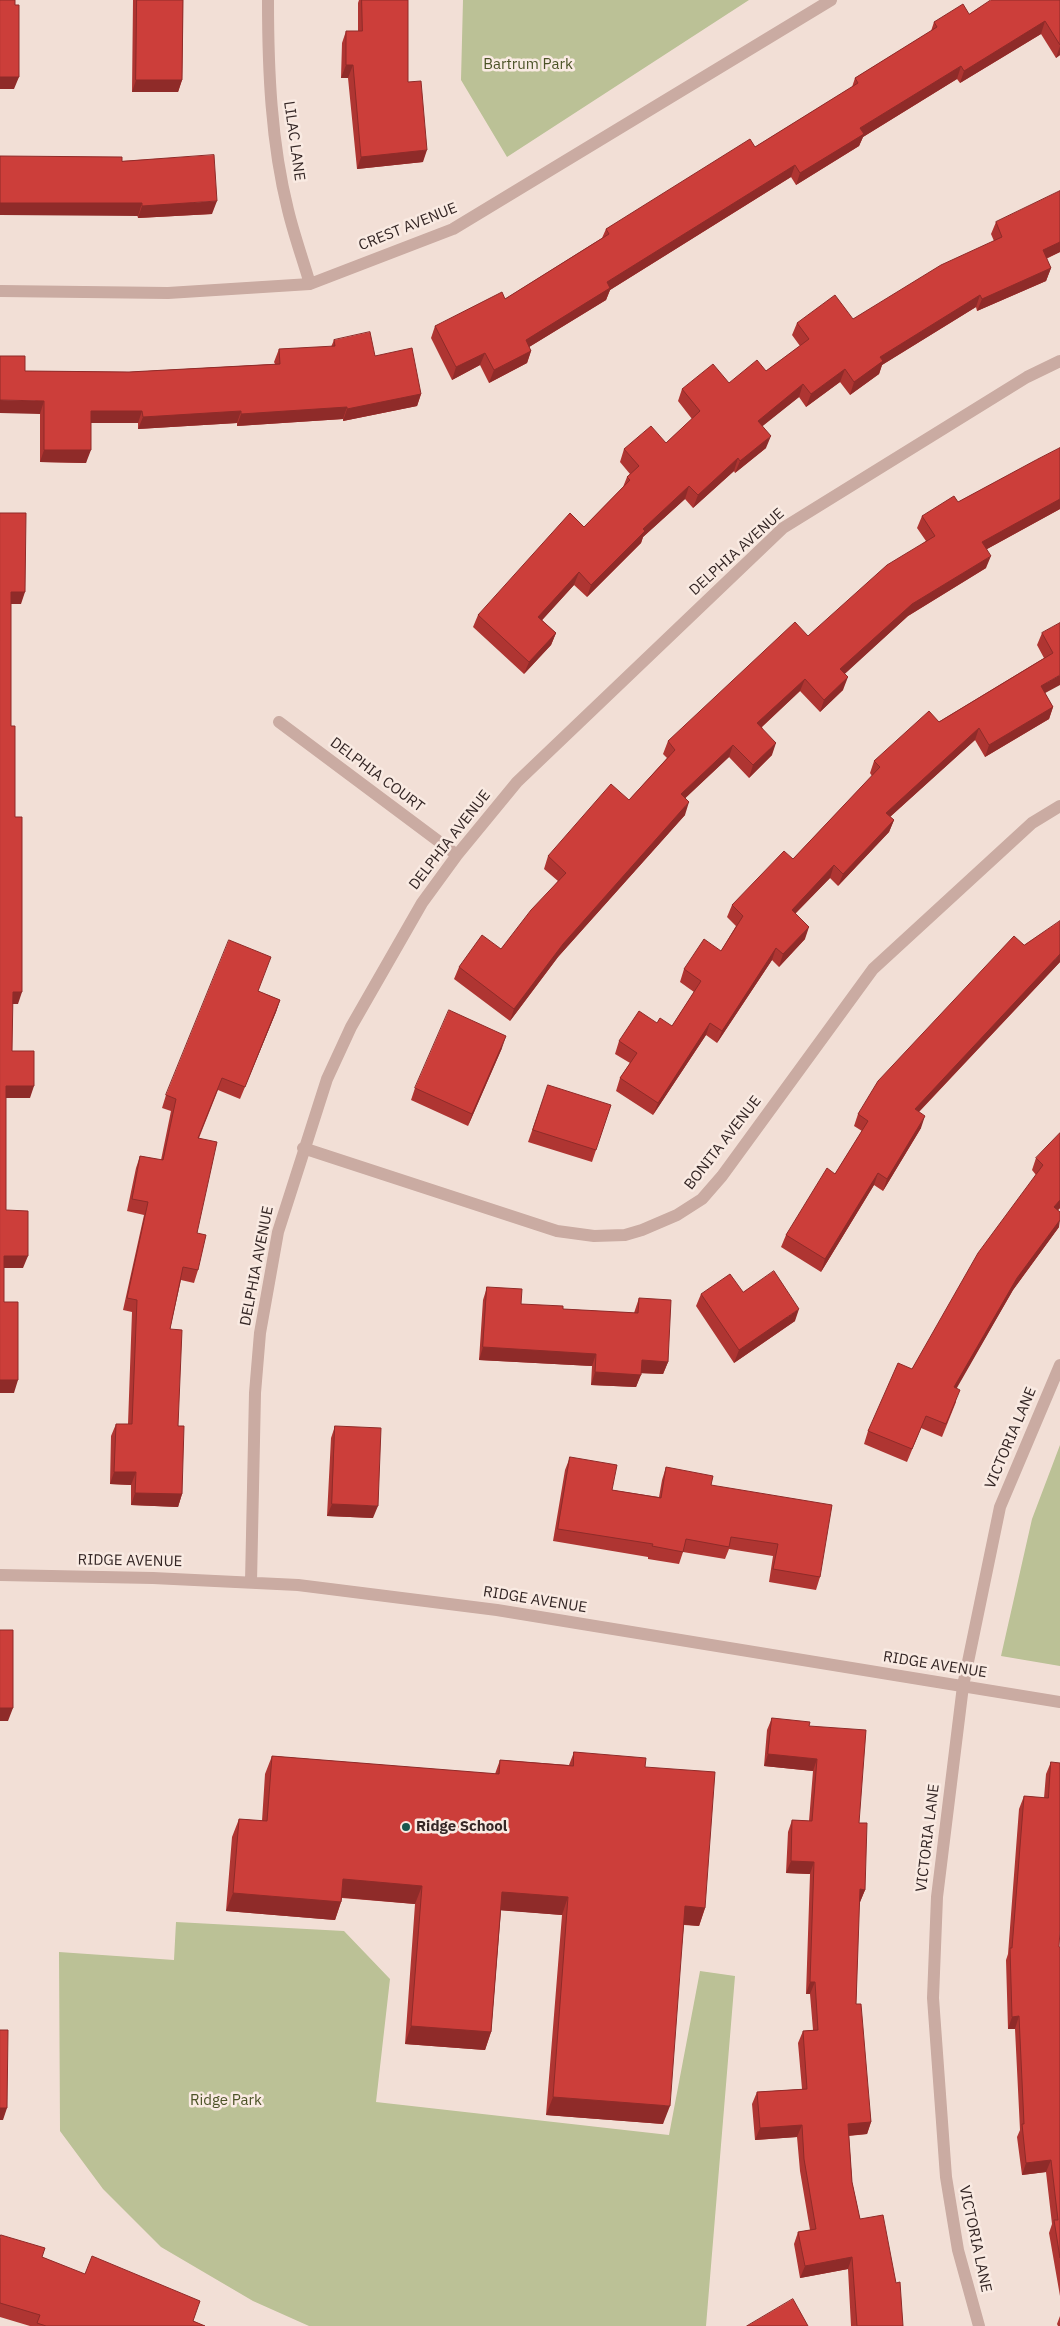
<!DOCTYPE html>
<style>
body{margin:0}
canvas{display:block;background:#f2dfd6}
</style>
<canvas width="1060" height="2326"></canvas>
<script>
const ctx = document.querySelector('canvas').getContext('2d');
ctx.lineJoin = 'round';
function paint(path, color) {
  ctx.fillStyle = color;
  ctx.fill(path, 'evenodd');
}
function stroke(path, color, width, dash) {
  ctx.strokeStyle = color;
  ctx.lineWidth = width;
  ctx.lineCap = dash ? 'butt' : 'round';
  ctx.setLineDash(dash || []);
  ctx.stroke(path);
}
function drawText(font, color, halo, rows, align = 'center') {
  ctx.font = font + ' "IBM Plex Sans",sans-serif';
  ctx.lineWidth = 5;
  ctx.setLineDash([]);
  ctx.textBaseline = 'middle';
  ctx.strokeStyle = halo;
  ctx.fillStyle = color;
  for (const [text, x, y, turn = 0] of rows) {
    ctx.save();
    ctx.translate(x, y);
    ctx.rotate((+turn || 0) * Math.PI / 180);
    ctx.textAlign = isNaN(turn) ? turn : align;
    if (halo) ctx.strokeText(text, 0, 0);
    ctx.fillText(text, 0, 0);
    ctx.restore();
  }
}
const green = new Path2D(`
 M 463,0 L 749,0 L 507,157 L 461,80 Z
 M 1060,1445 L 1060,1666 L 1001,1656 L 1032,1519 Z
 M 176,1922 L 344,1931 L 390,1979 L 376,2102 L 669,2135 L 700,1971 L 735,1976 L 706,2326 L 309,2326 L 253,2301 L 161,2247 L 103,2189 L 60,2131 L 59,1952 L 174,1960 Z`);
const street = new Path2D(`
 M 268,0 C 268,70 271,142 288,210 C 294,235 303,260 310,284
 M 0,291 L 168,293 L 310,284 L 453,229 L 831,0
 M 279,722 L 457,855
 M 303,1148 L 557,1231 L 594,1236 L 625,1235 L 642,1230 L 677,1215 L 702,1199 L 722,1176 L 873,969 L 1032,823 L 1060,806
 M 0,1575 L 153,1578 L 298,1585 L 497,1610 L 1060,1702
 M 251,1582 L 255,1393 L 260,1333 L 278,1232 L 327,1079 L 351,1027 L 422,903 L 457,855 L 517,782 L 783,528 L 1027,377 L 1060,361
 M 979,2326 L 958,2250 L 946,2177 L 933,1998 L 937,1897 L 963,1686 L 1000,1507 L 1060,1365`);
const wall = new Path2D(`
 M 133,0 L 183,0 L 182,80 L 178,92 L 132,92 Z
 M 359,0 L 408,0 L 408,82 L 423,162 L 357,169 L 348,78 L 341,78 L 342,43 L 346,31 L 358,31 L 358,3 Z
 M 1060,0 L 1060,55 L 1056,58 L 1041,34 L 960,83 L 957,79 L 863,137 L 859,146 L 796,185 L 791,177 L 610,290 L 606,300 L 529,347 L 531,351 L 527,363 L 489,383 L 480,365 L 452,380 L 431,338 L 435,326 L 505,299 L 602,238 L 606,229 L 755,147 L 852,87 L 855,78 L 931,31 L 934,22 L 969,14 Z
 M 122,161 L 212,214 L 138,218 Z
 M 1060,191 L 1060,252 L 1046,259 L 1051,268 L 1046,281 L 977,311 L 976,307 L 882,365 L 879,374 L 850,395 L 840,382 L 806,407 L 799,397 L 762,426 L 766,448 L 735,473 L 734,471 L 693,508 L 685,499 L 643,537 L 641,543 L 587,597 L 574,585 L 542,620 L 556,633 L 551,645 L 524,674 L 473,627 L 478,615 L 584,527 L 623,487 L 627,477 L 630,474 L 620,462 L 624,449 L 666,443 L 692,419 L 678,401 L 682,389 L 729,383 L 766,371 L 800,346 L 792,335 L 797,323 L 853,319 L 994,241 L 991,234 L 996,222 Z
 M 334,340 L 375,356 L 421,394 L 417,406 L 343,421 L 343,419 L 237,426 L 237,423 L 138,429 L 138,423 L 91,423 L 86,463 L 40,462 L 40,414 L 25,371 L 129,372 L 275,364 L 274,362 L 279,349 L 331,347 Z
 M 1060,448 L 1060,509 L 987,549 L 986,568 L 908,616 L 844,674 L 843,690 L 820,712 L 800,691 L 762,727 L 772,755 L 749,778 L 729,757 L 685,798 L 685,815 L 558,957 L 510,1021 L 454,979 L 459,967 L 501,949 L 558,881 L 544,869 L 548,856 L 629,800 L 667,758 L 663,754 L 668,741 L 808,636 L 926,541 L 917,528 L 922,516 L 958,502 Z
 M 1060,623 L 1045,693 L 1053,707 L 1049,719 L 985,757 L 975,740 L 890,817 L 894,820 L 889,832 L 838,886 L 830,878 L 795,914 L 805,939 L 779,967 L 772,960 L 717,1043 L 706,1035 L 653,1115 L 616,1091 L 620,1078 L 630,1063 L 615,1054 L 619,1041 L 657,1023 L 672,1026 L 694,992 L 680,982 L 684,969 L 721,951 L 736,926 L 727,917 L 732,905 L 793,859 L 872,776 L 870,773 L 874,761 L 1044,658 L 1037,645 L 1042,633 Z
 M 1024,945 L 1060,962 L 919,1112 L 921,1128 L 883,1191 L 874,1185 L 821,1272 L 781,1247 L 786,1235 L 835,1174 L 862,1131 L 854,1126 L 858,1114 Z
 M 258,991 L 280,1000 L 276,1012 L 240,1099 L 218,1090 L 199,1138 L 197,1233 L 198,1270 L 194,1283 L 181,1280 L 170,1329 L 182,1494 L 178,1507 L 131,1505 L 131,1485 L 110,1484 L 111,1436 L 116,1424 L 128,1424 L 132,1312 L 123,1310 L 144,1215 L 127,1211 L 136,1168 L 140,1156 L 161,1160 L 171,1111 L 162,1108 L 166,1095 Z
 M 502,1048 L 468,1126 L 411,1100 L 415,1088 Z
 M 548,1085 L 596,1150 L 592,1162 L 528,1142 Z
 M 1060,1133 L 1060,1208 L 1058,1210 L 1059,1227 L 1013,1290 L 956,1388 L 956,1402 L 942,1437 L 921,1428 L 907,1462 L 864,1444 L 868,1431 L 912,1369 L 1036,1175 L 1032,1170 L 1036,1158 Z
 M 487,1287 L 521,1304 L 563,1309 L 634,1313 L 639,1298 L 668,1362 L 663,1374 L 641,1373 L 636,1387 L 591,1385 L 592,1366 L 479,1360 L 483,1300 Z
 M 743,1292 L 795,1321 L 734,1363 L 696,1306 L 701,1294 Z
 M 335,1426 L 373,1518 L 327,1516 L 331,1438 Z
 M 570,1457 L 612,1490 L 659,1497 L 662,1480 L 666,1467 L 711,1485 L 820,1577 L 816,1590 L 769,1582 L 773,1556 L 729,1549 L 725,1559 L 683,1552 L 679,1564 L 648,1559 L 648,1557 L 553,1541 L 565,1470 Z
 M 772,1718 L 809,1726 L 859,1823 L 865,1890 L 860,1902 L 859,1902 L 856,2004 L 871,2122 L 867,2134 L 849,2136 L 852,2182 L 860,2219 L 903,2326 L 851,2326 L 848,2269 L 800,2278 L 794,2244 L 798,2232 L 810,2230 L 800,2171 L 797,2137 L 755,2140 L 752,2104 L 757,2092 L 802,2089 L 798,2043 L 803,2031 L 813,2030 L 810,1994 L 806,1994 L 810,1874 L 786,1873 L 788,1832 L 792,1820 L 809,1821 L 813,1771 L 764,1766 L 767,1730 Z
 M 574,1752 L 645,1767 L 705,1908 L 699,1926 L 684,1925 L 663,2124 L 546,2115 L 562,1915 L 501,1910 L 491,2032 L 485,2050 L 405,2044 L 415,1904 L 342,1898 L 341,1902 L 335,1920 L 226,1911 L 232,1837 L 239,1819 L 262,1821 L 265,1774 L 272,1756 L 495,1774 L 500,1760 L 569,1765 Z
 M 1051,1762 L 1059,1947 L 1060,1947 L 1060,2296 L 1049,2233 L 1052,2224 L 1046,2172 L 1022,2175 L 1017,2137 L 1020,2130 L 1015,2029 L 1008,2029 L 1006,1960 L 1008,1954 L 1019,1809 L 1024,1796 L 1044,1798 L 1046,1774 Z
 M 0,2238 L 42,2257 L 205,2326 L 30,2326 L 0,2317 Z
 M 1060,2316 L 1060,2326 L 1058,2326 L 1057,2324 Z`);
const shadedWall = new Path2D(`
 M 1045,21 L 1041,34 L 960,83 L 964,71 Z
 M 1060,46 L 1060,55 L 1056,58 Z
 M 346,65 L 353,65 L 348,78 L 341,78 Z
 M 961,66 L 957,79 L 863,137 L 859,146 L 796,185 L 800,173 L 860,128 Z
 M 0,77 L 19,77 L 14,89 L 0,89 Z
 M 136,80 L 182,80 L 178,92 L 132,92 Z
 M 427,150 L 423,162 L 357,169 L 361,157 Z
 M 795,165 L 791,177 L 610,290 L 606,300 L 521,352 L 526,340 L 607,282 Z
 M 217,201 L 212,214 L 138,218 L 142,206 Z
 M 0,203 L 142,203 L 138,216 L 0,215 Z
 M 1060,242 L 1060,252 L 1038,262 L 1043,250 Z
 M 1051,268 L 1046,281 L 977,311 L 982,299 Z
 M 980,295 L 976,307 L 882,365 L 879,374 L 850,395 L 854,382 L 880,357 Z
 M 531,351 L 527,363 L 489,383 L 494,370 Z
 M 485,353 L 480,365 L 452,380 L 456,367 Z
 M 845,369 L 840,382 L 806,407 L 811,394 Z
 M 803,384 L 799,397 L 754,433 L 758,421 Z
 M 421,394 L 417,406 L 343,421 L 347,409 Z
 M 0,400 L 44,401 L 40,414 L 0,413 Z
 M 347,407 L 343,419 L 237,426 L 241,414 Z
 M 91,411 L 142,411 L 138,423 L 86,423 Z
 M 241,411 L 237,423 L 138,429 L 143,417 Z
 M 771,436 L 766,448 L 735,473 L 740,461 Z
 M 44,450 L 91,450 L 86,463 L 40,462 Z
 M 738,458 L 734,471 L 693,508 L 698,495 Z
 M 689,486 L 685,499 L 643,537 L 641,543 L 587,597 L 591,585 L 643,529 Z
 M 1060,499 L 1060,509 L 978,554 L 982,542 Z
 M 991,556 L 986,568 L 908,616 L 836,682 L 840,669 L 912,604 Z
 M 579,572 L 574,585 L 534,629 L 538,617 Z
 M 11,592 L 25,592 L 21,604 L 6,604 Z
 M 556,633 L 551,645 L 524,674 L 529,662 Z
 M 1060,675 L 1060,685 L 1036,698 L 1041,686 Z
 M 848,677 L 843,690 L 820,712 L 824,700 Z
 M 805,679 L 800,691 L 753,735 L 757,723 Z
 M 1053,707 L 1049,719 L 985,757 L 989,745 Z
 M 979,728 L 975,740 L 881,825 L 886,813 Z
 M 776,743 L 772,755 L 749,778 L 753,765 Z
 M 733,745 L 729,757 L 676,807 L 681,794 Z
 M 689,802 L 685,815 L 558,957 L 510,1021 L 514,1009 L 563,944 Z
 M 894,820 L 889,832 L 838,886 L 843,874 Z
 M 834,865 L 830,878 L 787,922 L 792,910 Z
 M 809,927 L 805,939 L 779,967 L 783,954 Z
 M 776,948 L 772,960 L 717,1043 L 722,1031 Z
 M 1060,954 L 1060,962 L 910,1121 L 915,1109 Z
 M 13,992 L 22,992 L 18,1004 L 8,1004 Z
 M 280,1000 L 276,1012 L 240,1099 L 245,1087 Z
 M 710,1023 L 706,1035 L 653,1115 L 658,1103 Z
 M 506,1036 L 502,1048 L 468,1126 L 472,1114 Z
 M 6,1086 L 34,1086 L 30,1098 L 2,1098 Z
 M 925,1116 L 921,1128 L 883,1191 L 887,1179 Z
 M 878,1173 L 874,1185 L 821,1272 L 825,1259 Z
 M 1060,1200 L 1060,1208 L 1049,1219 L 1054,1207 Z
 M 1060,1220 L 1059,1227 L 1013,1290 L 950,1400 L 954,1387 L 1017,1278 Z
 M 4,1256 L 28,1256 L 23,1268 L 0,1268 Z
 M 799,1309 L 795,1321 L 734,1363 L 739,1350 Z
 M 483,1347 L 596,1354 L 592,1366 L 479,1360 Z
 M 642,1360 L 668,1362 L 663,1374 L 637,1373 Z
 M 595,1372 L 641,1375 L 636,1387 L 591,1385 Z
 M 0,1380 L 18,1380 L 14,1393 L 0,1393 Z
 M 114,1472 L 136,1472 L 131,1485 L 110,1484 Z
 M 135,1493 L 182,1494 L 178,1507 L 131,1505 Z
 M 332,1504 L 378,1506 L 373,1518 L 327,1516 Z
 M 0,1708 L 13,1708 L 8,1721 L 0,1721 Z
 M 768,1754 L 817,1759 L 813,1771 L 764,1766 Z
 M 791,1861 L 814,1862 L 810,1874 L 786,1873 Z
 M 343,1879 L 422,1886 L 415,1904 L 337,1897 Z
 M 860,1889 L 865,1890 L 860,1902 L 855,1901 Z
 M 502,1892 L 568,1897 L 562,1915 L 496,1910 Z
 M 233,1893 L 341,1902 L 335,1920 L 226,1911 Z
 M 685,1906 L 705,1908 L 699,1926 L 679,1924 Z
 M 810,1982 L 815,1982 L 810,1994 L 806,1994 Z
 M 1019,2016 L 1015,2029 L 1008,2029 L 1012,2017 Z
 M 411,2026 L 491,2032 L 485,2050 L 405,2044 Z
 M 553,2097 L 670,2106 L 663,2124 L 546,2115 Z
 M 0,2108 L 7,2108 L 3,2120 L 0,2120 Z
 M 871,2122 L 867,2134 L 843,2136 L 848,2124 Z
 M 802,2125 L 797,2137 L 755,2140 L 760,2128 Z
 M 1051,2160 L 1046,2172 L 1022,2175 L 1026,2163 Z
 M 852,2257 L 848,2269 L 800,2278 L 805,2266 Z`);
const building = new Path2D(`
 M 0,0 L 15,0 L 15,5 L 19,5 L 19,77 L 0,77 Z
 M 137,0 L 183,0 L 182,80 L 136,80 Z
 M 362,0 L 408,0 L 408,82 L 421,81 L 427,150 L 361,157 L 353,65 L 346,65 L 346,31 L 362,31 Z
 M 991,0 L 1060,0 L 1060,45 L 1045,21 L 964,71 L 961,66 L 860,128 L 864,134 L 800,173 L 795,165 L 607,282 L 610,288 L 526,340 L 531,351 L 494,370 L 485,353 L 456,367 L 435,326 L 502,292 L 505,299 L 609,234 L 606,229 L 750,139 L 755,147 L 858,83 L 855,78 L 937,27 L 934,22 L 963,4 L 969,14 Z
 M 214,155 L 217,201 L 142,206 L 142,203 L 0,203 L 0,156 L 122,157 L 122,161 Z
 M 1060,191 L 1060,242 L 1043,250 L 1051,268 L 982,299 L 980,295 L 880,357 L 883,361 L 854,382 L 845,369 L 811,394 L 803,384 L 758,421 L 771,436 L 740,461 L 738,458 L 698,495 L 689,486 L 643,529 L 645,531 L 591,585 L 579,572 L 538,617 L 556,633 L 529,662 L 478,615 L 570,513 L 584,527 L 630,480 L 627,477 L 639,466 L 624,449 L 651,426 L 666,443 L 700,411 L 682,389 L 713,364 L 729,383 L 757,360 L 766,371 L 809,339 L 797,323 L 835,295 L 853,319 L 941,265 L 1002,237 L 996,222 Z
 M 370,332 L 375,356 L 412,348 L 421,394 L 347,409 L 347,407 L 241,414 L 241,411 L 143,417 L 142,411 L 91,411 L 91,450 L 44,450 L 44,401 L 0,400 L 0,356 L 25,356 L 25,371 L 129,372 L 280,364 L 279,349 L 335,346 L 334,340 Z
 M 1060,448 L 1060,499 L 982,542 L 991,556 L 912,604 L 840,669 L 848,677 L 824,700 L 805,679 L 757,723 L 776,743 L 753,765 L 733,745 L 681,794 L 689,802 L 563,944 L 514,1009 L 459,967 L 482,935 L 501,949 L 531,910 L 566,873 L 548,856 L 611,784 L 629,800 L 675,750 L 668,741 L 795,622 L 808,636 L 887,565 L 935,536 L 922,516 L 954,496 L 958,502 L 1036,460 Z
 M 0,513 L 26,513 L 25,592 L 11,592 L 11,726 L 15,726 L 15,817 L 22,817 L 22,992 L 13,992 L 12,1051 L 34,1051 L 34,1086 L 6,1086 L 6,1210 L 28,1211 L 28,1256 L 4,1256 L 4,1302 L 18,1302 L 18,1380 L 0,1380 Z
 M 1060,623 L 1060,675 L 1041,686 L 1053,707 L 989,745 L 979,728 L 886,813 L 894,820 L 843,874 L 834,865 L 792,910 L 809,927 L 783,954 L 776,948 L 722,1031 L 710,1023 L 658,1103 L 620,1078 L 637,1053 L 619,1041 L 639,1011 L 657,1023 L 660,1018 L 672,1026 L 701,981 L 684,969 L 704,939 L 721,951 L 743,916 L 732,905 L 784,851 L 793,859 L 880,767 L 874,761 L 929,711 L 939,722 L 1053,653 L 1042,633 Z
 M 1060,921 L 1060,954 L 915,1109 L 925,1116 L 887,1179 L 878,1173 L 825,1259 L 786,1235 L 827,1168 L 835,1174 L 868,1121 L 858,1114 L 878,1081 L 1014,936 L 1024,945 Z
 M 229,940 L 271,957 L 258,991 L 280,1000 L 245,1087 L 222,1078 L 198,1138 L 217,1142 L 197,1233 L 206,1235 L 198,1270 L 183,1267 L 170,1329 L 182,1330 L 178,1426 L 184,1426 L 182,1494 L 135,1493 L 136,1472 L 114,1472 L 116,1424 L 132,1424 L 137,1300 L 127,1298 L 148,1202 L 132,1199 L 140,1156 L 163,1160 L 176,1099 L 166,1095 Z
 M 449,1010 L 506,1036 L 472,1114 L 415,1088 Z
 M 548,1085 L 611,1105 L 596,1150 L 533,1130 Z
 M 1060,1133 L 1060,1200 L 1054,1207 L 1060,1212 L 1060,1220 L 1017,1278 L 954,1387 L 960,1390 L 946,1424 L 926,1416 L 912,1449 L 868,1431 L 898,1363 L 912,1369 L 978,1253 L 1043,1165 L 1036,1158 Z
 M 774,1271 L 799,1309 L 739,1350 L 701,1294 L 730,1274 L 743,1292 Z
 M 487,1287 L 522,1289 L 521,1304 L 563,1306 L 563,1309 L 638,1313 L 639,1298 L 671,1300 L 668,1362 L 642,1360 L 641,1375 L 595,1372 L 596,1354 L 483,1347 Z
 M 335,1426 L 381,1428 L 378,1506 L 332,1504 Z
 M 570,1457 L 617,1465 L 612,1490 L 661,1498 L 666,1467 L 713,1476 L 711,1485 L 832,1505 L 820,1577 L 773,1569 L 778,1544 L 731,1537 L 729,1547 L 686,1539 L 683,1552 L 652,1546 L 653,1544 L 558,1529 Z
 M 0,1630 L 13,1630 L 13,1708 L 0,1708 Z
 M 772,1718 L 810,1722 L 809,1726 L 866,1730 L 859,1823 L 867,1823 L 865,1890 L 860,1889 L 856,2004 L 861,2004 L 871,2122 L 848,2124 L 852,2182 L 860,2219 L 883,2215 L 896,2283 L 900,2282 L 903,2326 L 857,2326 L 852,2257 L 805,2266 L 798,2232 L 816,2229 L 804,2159 L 802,2125 L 760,2128 L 757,2092 L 807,2089 L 803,2031 L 818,2030 L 815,1982 L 810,1982 L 814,1862 L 791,1861 L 792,1820 L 812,1821 L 817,1759 L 768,1754 Z
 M 574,1752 L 646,1758 L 645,1767 L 715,1772 L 705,1908 L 685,1906 L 670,2106 L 553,2097 L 568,1897 L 502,1892 L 491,2032 L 411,2026 L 422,1886 L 343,1879 L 341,1902 L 233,1893 L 239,1819 L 267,1821 L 272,1756 L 499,1774 L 500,1760 L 573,1766 Z
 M 1051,1762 L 1060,1763 L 1060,1930 L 1059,1947 L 1060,1947 L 1060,2258 L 1054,2220 L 1058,2220 L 1051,2160 L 1026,2163 L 1022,2124 L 1024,2124 L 1019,2016 L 1012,2017 L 1010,1948 L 1012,1948 L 1024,1796 L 1048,1798 Z
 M 0,2030 L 8,2030 L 7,2108 L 0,2108 Z
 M 1,2235 L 45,2248 L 42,2257 L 85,2274 L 92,2256 L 200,2301 L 193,2321 L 205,2326 L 46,2326 L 37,2323 L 40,2315 L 0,2303 L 0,2238 Z
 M 793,2299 L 808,2326 L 747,2326 Z`);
const markers = [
 [406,1827,5,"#19574e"]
];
const parkNames = [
 ["Bartrum Park",528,65],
 ["Ridge Park",226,2101]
];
const streetNames = [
 ["LILAC LANE",294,141,82],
 ["CREST AVENUE",408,227,-22],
 ["DELPHIA AVENUE",737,552,-42],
 ["DELPHIA COURT",377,775,37],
 ["DELPHIA AVENUE",450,840,-52],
 ["BONITA AVENUE",723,1143,-52],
 ["DELPHIA AVENUE",257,1266,-79],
 ["VICTORIA LANE",1011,1438,-67],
 ["RIDGE AVENUE",130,1561,1],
 ["RIDGE AVENUE",535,1600,9],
 ["RIDGE AVENUE",935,1665,9],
 ["VICTORIA LANE",928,1838,-83],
 ["VICTORIA LANE",975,2239,78]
];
const poiNames = [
 ["Ridge School",416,1827]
];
paint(green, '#bbc196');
stroke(street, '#caaba2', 12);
paint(wall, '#af3532');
paint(shadedWall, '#8f2b29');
paint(building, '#cc3e3a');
stroke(building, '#8f2b29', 1);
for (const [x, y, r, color] of markers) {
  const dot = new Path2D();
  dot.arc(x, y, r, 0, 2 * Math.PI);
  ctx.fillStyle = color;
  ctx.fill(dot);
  stroke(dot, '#f9eae2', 2);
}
drawText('15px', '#4c5327', '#f9eae2', parkNames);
drawText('15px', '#342625', '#f9eae2', streetNames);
drawText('bold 15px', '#342625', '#f9eae2', poiNames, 'left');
</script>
